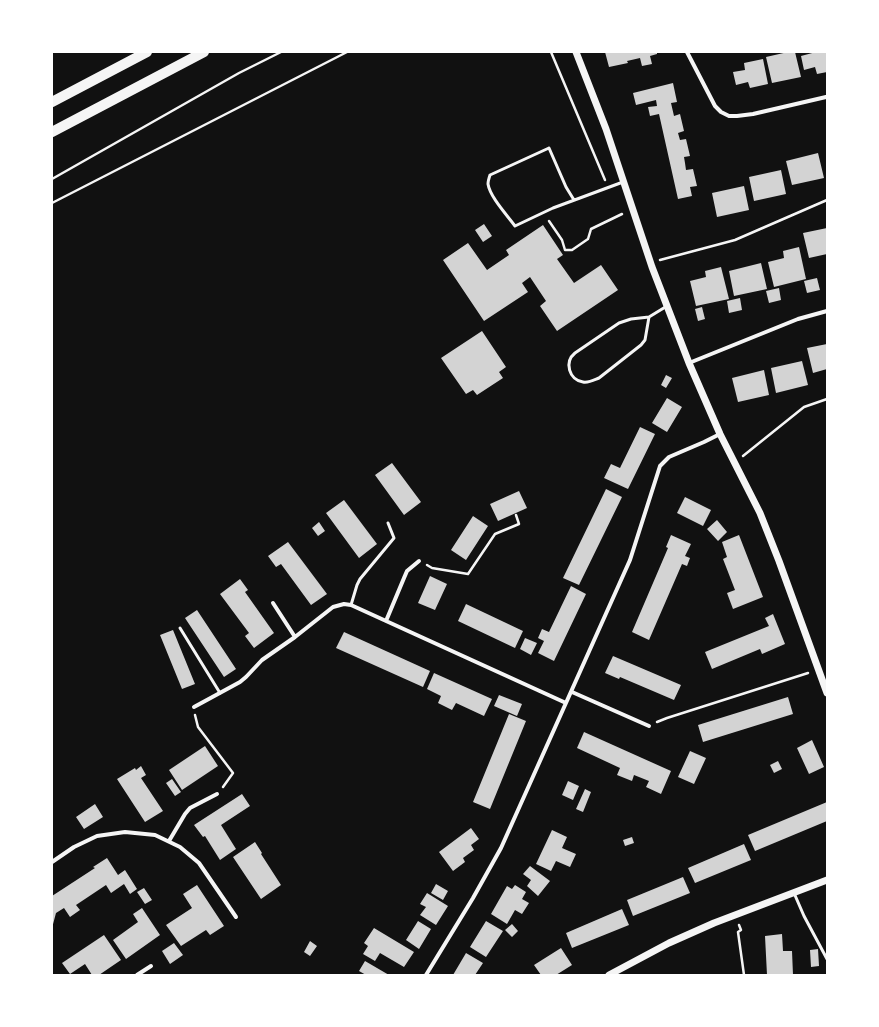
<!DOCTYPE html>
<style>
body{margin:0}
#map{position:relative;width:879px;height:1027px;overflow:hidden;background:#111;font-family:Cabin,sans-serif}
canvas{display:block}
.frame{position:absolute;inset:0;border:53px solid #fff;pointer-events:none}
</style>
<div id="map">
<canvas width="879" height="1027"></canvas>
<div class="frame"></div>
</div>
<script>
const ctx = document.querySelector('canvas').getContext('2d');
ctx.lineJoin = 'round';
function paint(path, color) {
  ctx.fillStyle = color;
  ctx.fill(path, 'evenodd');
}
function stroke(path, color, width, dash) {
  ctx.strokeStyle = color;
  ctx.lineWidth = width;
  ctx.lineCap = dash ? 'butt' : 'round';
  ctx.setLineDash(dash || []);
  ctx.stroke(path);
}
const building = new Path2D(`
 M 605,52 L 657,52 L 657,54 L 650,56 L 652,64 L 642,66 L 640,58 L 627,61 L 628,63 L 609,67 Z
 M 788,52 L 795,52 L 801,77 L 772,83 L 766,57 Z
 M 816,52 L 827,52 L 827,72 L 817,74 L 815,67 L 804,70 L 801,56 Z
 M 763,59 L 768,84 L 750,88 L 748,82 L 736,85 L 733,72 L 745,70 L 744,63 Z
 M 673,83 L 677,102 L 671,103 L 674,116 L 680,114 L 684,131 L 678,133 L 680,140 L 686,139 L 690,156 L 684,157 L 685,163 L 686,170 L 693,169 L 697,186 L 690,187 L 692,196 L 678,199 L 659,114 L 650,116 L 648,107 L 657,106 L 656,100 L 636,105 L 633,93 Z
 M 818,153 L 824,178 L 792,185 L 786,161 Z
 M 781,170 L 786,194 L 754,201 L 749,177 Z
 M 744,186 L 749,210 L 717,217 L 712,193 Z
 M 484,224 L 492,236 L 483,242 L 475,230 Z
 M 543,225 L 563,255 L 557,259 L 574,283 L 601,265 L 618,290 L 557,331 L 540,306 L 546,301 L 530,277 L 522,283 L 528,292 L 484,321 L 443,260 L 468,243 L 487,270 L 509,255 L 506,250 Z
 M 827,228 L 827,254 L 809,258 L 803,233 Z
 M 799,247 L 806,279 L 774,287 L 768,262 L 784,258 L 783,251 Z
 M 761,263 L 767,289 L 734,296 L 729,271 Z
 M 721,267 L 729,299 L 696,306 L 690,281 L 706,277 L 705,271 Z
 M 817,278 L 820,290 L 807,293 L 804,281 Z
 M 779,288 L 781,300 L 769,303 L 766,291 Z
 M 740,298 L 742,310 L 729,313 L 727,301 Z
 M 702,307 L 705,319 L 698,321 L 695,309 Z
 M 482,331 L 506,367 L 499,372 L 503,378 L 477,395 L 473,390 L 466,394 L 441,358 Z
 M 827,344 L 827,369 L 813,373 L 807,348 Z
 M 802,361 L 808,385 L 776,393 L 771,368 Z
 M 764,370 L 769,395 L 738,402 L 732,378 Z
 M 666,375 L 672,378 L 666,388 L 661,385 Z
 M 667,398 L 682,407 L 667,432 L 652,423 Z
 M 640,427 L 655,434 L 628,489 L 604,478 L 611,464 L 620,468 Z
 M 392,463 L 421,502 L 404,515 L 375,475 Z
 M 606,489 L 622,497 L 579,585 L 563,578 Z
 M 519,491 L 527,508 L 498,521 L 490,504 Z
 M 685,497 L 711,510 L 703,526 L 677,513 Z
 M 344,500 L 377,544 L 359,558 L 326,513 Z
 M 473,516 L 488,526 L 466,560 L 451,550 Z
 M 717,520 L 727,532 L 718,541 L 707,529 Z
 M 319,522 L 325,531 L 318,536 L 312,528 Z
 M 671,535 L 691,544 L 685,556 L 690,558 L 687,566 L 682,564 L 649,640 L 632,632 L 668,548 L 666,547 Z
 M 739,535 L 763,597 L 733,609 L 727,593 L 735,590 L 723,559 L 727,557 L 722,542 Z
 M 288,542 L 327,594 L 311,605 L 281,564 L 276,567 L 268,556 Z
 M 430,576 L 447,584 L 435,610 L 418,603 Z
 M 240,579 L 248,590 L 245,592 L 274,633 L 254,648 L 245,636 L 249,633 L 220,594 Z
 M 571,586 L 586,594 L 554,661 L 538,653 L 544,641 L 538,638 L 542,629 L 549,632 Z
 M 466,604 L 523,631 L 515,648 L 458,621 Z
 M 197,610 L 236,669 L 224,677 L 185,618 Z
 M 773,614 L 785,644 L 762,654 L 760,649 L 712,669 L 705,652 L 769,626 L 765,618 Z
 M 173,630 L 195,684 L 182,689 L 160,635 Z
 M 344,632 L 430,671 L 423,687 L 336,648 Z
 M 525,638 L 537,643 L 531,655 L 520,649 Z
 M 613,656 L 681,685 L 674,700 L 620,677 L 619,679 L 605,673 Z
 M 434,673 L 492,699 L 484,716 L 456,703 L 452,710 L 438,703 L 441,696 L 427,689 Z
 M 499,695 L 522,704 L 517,716 L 494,706 Z
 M 788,697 L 793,714 L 703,742 L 698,725 Z
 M 509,714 L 526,721 L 490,809 L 473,802 Z
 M 584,732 L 671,771 L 661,794 L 646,787 L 649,781 L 634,775 L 632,781 L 617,775 L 620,768 L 577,748 Z
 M 812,740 L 824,767 L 809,774 L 797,748 Z
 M 205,746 L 218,766 L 182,790 L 169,770 Z
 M 690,751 L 706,758 L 694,784 L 678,777 Z
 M 778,761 L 782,769 L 774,773 L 770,765 Z
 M 141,766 L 146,775 L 141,778 L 163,811 L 145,822 L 117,779 L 135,768 L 136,770 Z
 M 172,779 L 181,792 L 175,796 L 166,783 Z
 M 568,781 L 579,786 L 573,800 L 562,795 Z
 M 585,789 L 591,792 L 583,812 L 576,809 Z
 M 242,794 L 250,806 L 221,825 L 236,849 L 220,860 L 205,836 L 203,837 L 194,825 Z
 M 827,802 L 827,821 L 755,851 L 748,835 Z
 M 95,804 L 103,817 L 84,829 L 76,817 Z
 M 471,828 L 479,839 L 471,845 L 474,850 L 463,858 L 465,862 L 453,871 L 439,852 Z
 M 552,830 L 567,837 L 562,848 L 576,854 L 570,867 L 556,861 L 551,871 L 536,864 Z
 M 632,837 L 634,843 L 625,846 L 623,840 Z
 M 255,842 L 262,853 L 261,854 L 281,885 L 261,899 L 233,857 Z
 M 744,844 L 751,860 L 695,883 L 688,868 Z
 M 107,858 L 118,875 L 125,870 L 137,889 L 130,894 L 124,884 L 111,893 L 106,885 L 76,905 L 80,910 L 70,917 L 64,908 L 56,913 L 52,928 L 52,896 L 95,868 L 93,867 Z
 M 530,866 L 550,881 L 538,896 L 527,886 L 531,880 L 523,874 Z
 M 683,877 L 690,893 L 633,916 L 627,900 Z
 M 436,884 L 448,891 L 443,900 L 431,893 Z
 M 197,885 L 224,926 L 210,935 L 206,930 L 181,946 L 166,925 L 192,908 L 183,894 Z
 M 515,885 L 526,892 L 522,899 L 529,903 L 522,914 L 515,910 L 507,924 L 491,914 L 507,886 L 512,889 Z
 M 144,888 L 152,900 L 145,904 L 137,892 Z
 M 427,893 L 448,906 L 436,925 L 420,915 L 426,907 L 420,904 Z
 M 142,908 L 160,935 L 126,959 L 113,940 L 138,922 L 133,914 Z
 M 622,909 L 629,925 L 572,948 L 566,933 Z
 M 418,921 L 431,929 L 419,949 L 406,940 Z
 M 486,921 L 503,931 L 486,957 L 470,947 Z
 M 512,924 L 518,931 L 512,937 L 505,930 Z
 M 374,928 L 414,952 L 404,967 L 380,953 L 375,961 L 363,954 L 368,946 L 364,943 Z
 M 782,934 L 783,951 L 792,951 L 793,975 L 767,975 L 765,936 Z
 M 104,935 L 121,960 L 99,975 L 92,975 L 85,964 L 70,974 L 62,963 Z
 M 310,941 L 317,946 L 310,956 L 304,952 Z
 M 174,943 L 183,955 L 170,964 L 162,951 Z
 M 561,948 L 572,965 L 556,975 L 541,975 L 534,965 Z
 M 818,949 L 819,966 L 811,967 L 810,950 Z
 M 466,953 L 483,963 L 475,975 L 453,975 Z
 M 365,961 L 389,975 L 366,975 L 359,971 Z`);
const path = new Path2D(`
 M 551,52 L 605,180
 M 52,179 L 239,73 L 281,52
 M 52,203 L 347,52
 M 549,221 L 562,240 L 565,250 L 572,250 L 588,239 L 591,229 L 622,214
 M 660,260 L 735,240 L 827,200
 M 743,456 L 804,407 L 827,399
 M 427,565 L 432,568 L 468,574 L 495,534 L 519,524 L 516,515
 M 195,715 L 198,727 L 233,773 L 223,787
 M 657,722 L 667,718 L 808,673
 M 739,925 L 741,930 L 738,932 L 744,975`);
const service = new Path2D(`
 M 574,200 L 566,187 L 549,148 L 490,175 C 489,178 488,181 488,184 C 490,197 507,215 515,226 L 553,208 L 623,182
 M 649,317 L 645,340 L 641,345 L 599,378 C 594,380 589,383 583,382 C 569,380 564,362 575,353 L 619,323 L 631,319 L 649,317 L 667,306
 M 351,605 L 357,585 L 360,579 L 394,538 L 388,523
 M 180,628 L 220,693
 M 794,893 L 804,916 L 827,959`);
const minor = new Path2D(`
 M 687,52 L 715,106 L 721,112 L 729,116 L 737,116 L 753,114 L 826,97
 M 689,363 L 798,319 L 827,311
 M 273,603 L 295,637
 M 386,621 L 404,578 L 407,571 L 419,561
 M 572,692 L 649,726
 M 194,707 L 240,682 L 246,677 L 262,660 L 295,637 L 333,607 L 344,604 L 351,605 L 566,703
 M 169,841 L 185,814 L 190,808 L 217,794
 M 52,862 L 74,847 L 97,836 L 125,832 L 155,835 L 180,847 L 199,863 L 236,917
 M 137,975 L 151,966
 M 426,975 L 473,898 L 501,848 L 630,560 L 660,466 L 669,457 L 704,442 L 720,434`);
const tertiary = new Path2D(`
 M 576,52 L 606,129 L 652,267 L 689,363 L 720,434 L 760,513 L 779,561 L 827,693
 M 609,975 L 669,943 L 714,923 L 827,880`);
const primary = new Path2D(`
 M 52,102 L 147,52
 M 52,132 L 204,52`);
paint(building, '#d3d3d3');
stroke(path, '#f5f5f5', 2.5);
stroke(service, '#f5f5f5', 3);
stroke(minor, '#f5f5f5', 4);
stroke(tertiary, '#f5f5f5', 7);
stroke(primary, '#f5f5f5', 10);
</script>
